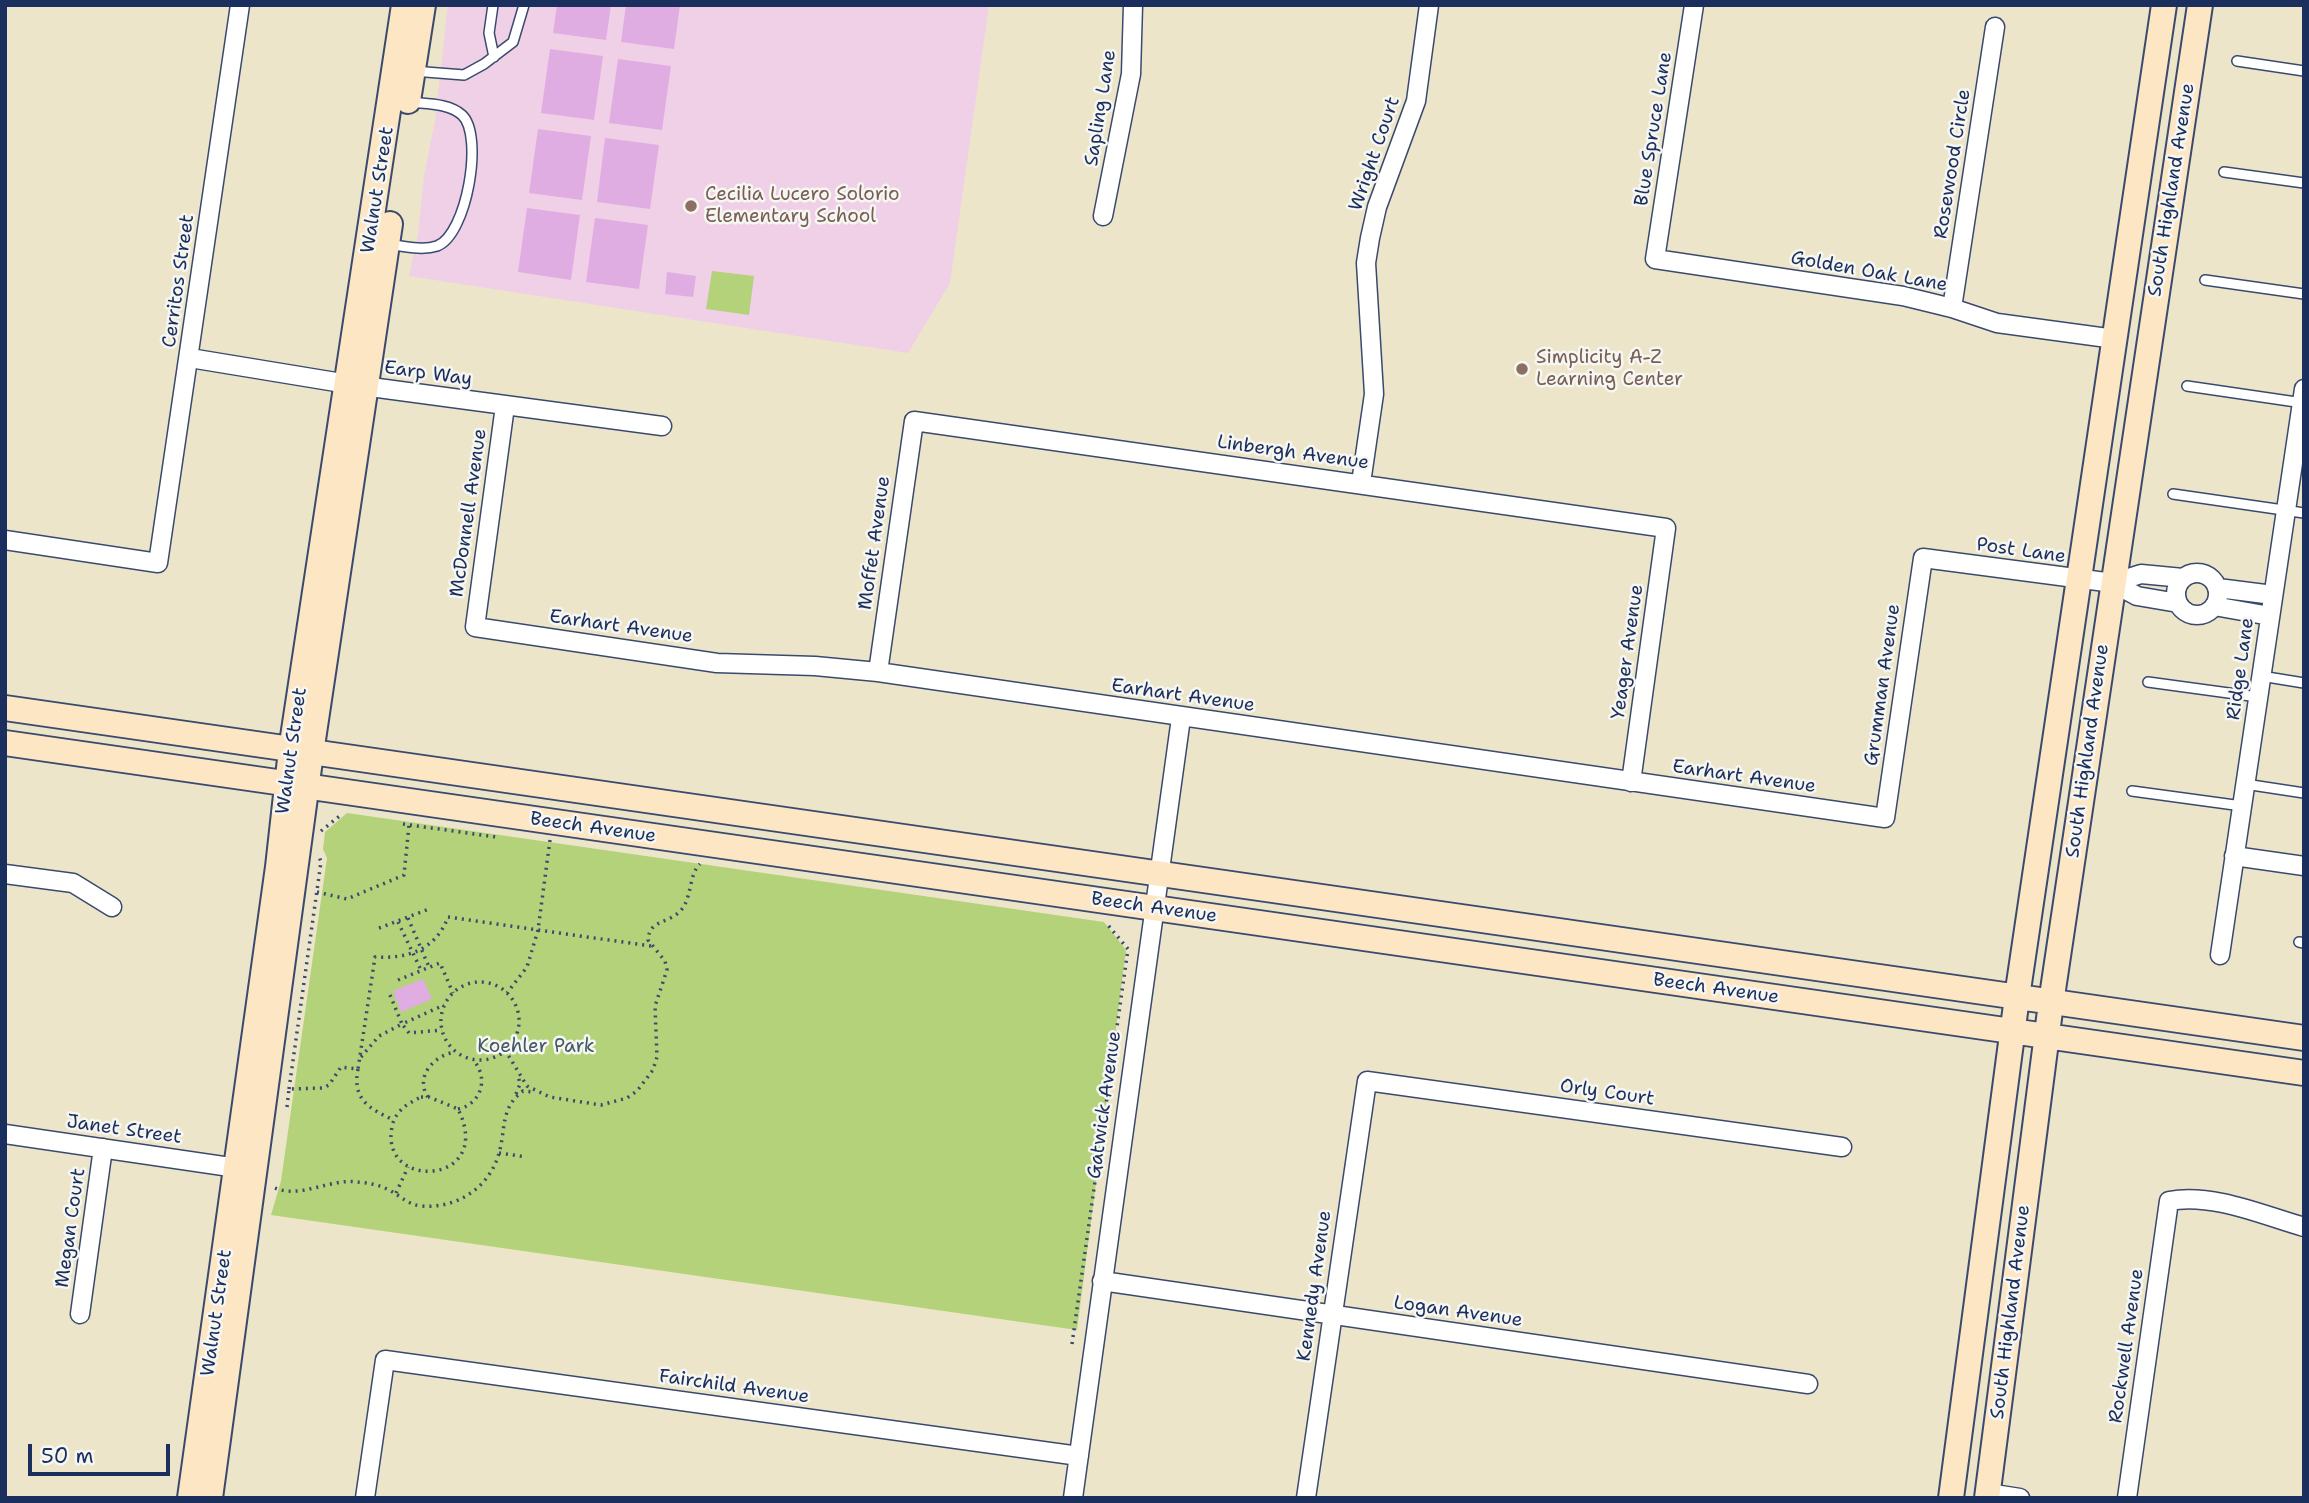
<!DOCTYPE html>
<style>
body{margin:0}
#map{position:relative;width:2309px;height:1503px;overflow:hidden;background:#ece5c9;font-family:"Shantell Sans",sans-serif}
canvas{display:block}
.frame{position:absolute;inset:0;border:7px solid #1b2f5e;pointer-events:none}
.scale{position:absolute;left:28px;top:1444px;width:142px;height:32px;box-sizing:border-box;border:4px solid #1b2f5e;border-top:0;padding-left:9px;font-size:21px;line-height:24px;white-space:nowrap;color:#1b2f5e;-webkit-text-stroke:5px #f6f6f2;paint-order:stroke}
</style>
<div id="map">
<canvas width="2309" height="1503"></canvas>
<div class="frame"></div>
<div class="scale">50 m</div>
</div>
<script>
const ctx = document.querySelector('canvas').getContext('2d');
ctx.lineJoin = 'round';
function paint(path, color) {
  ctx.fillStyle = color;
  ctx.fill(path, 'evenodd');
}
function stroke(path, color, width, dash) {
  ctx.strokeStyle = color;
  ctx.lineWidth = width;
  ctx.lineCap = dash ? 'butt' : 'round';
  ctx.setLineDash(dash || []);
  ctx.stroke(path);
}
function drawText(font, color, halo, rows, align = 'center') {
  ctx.font = font + ' "Shantell Sans",sans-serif';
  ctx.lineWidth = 5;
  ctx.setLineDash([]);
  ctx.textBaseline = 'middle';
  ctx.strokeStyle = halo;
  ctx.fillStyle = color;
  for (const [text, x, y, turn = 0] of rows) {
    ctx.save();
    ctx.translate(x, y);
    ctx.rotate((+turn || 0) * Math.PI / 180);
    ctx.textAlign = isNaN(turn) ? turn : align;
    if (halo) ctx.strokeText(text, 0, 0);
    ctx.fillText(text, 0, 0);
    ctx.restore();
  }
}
const built = new Path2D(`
 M 448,5 L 989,5 L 950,283 L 908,353 L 409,276 L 418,235 L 424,176 L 435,121 Z`);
const green = new Path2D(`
 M 712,271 L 754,276 L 749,315 L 706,309 Z
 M 347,813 L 1104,922 L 1126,950 L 1077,1330 L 271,1215 L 281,1181 L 327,858 L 323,849 L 325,832 Z`);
const building = new Path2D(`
 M 557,5 L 611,5 L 606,40 L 553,33 Z
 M 626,5 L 680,5 L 674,49 L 621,42 Z
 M 550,49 L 603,56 L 594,120 L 541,113 Z
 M 618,59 L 671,66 L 662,130 L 609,123 Z
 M 538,129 L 591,136 L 582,200 L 529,193 Z
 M 605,138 L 659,145 L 650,209 L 597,202 Z
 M 527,208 L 580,215 L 571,280 L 518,272 Z
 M 595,218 L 648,225 L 639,289 L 586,282 Z
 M 667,272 L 696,276 L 693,297 L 665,294 Z
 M 423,979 L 432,999 L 401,1012 L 393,991 Z`);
const path = new Path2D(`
 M 403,824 L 496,837
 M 321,831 L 342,814
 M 550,840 L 538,930 L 651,946
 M 317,892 L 347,899 L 404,875 L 409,825
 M 408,918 L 429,967
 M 398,922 L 421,970
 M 379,928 L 429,909
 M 398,980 L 440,963 L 453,993
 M441 1021a39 39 0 1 1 78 0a39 39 0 1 1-78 0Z
 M 390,995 L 402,1024 L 444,1005
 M 505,1050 L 527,1086 L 550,1097 L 601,1105 L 627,1098 L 637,1091 L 653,1070 L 657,1057 L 655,1006 L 667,970 L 665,961 L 648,940 C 649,919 670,924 682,909 C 692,896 689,874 700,864
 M 361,1057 L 379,1036 L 402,1024 L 409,1033 L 442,1030
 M 358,1069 C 352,1099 369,1109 394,1120
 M 289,1089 L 321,862 L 319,856
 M 516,1094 L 520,1084 L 518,1075
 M 421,1097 L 429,1097 L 458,1109 C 496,1185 379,1192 392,1127 C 395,1111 407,1104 421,1097 Z
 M 428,1097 C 414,1076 435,1055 455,1052
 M 287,1107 L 289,1089 L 323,1088 L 329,1085 L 341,1067 L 358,1069 L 375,957 C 407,959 436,950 448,917 L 538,930 L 527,967 L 507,993
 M 458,1109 C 482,1104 489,1077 473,1060
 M 499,1153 L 526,1157
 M 275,1188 C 301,1199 330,1178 358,1182 C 369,1183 380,1185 389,1190 C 401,1196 408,1205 422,1206 C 457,1209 490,1187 499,1153 C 506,1129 500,1108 523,1091 L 534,1092
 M 396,1193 L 408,1167
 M 1072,1344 L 1128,949 L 1107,924`);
const lane = new Path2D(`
 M 493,5 L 489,33 L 494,57
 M 2237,61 L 2304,71
 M 413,71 L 464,75 L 484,64 L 513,42 L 524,5
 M 2224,172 L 2304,183
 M 388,244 C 403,246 422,251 437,246 C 467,235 484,135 462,115 C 449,103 426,104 410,102
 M 2205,280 L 2304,294
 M 2187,386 L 2303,403
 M 2173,494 L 2304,513
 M 2261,676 L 2304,683
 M 2148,682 L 2258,697
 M 2245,784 L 2304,793
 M 2132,791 L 2242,806
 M 2299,942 L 2304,943`);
const street = new Path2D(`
 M 1694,5 L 1655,259 L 1903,296 L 1952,308 L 1997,323 L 2115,339
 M 1103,216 L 1131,74 L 1133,5
 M 1952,308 L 1995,27
 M 190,358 L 348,384 L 662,426
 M 505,406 L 475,627 L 717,663 L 815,666 L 878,672 L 1885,818 L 1923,558 L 2113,583 L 2141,574 L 2183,578
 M 1361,483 L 1374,394 L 1366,263 L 1370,238 L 1377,207 L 1416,101 L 1429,5
 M 5,540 L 158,563 L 240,5
 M2176 594a21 21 0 1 1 42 0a21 21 0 1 1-42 0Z
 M 2113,583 L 2137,596 L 2178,603
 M 2218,588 L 2273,595
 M 2214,606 L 2270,616
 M 878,672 L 914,421 L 1666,528 L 1631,782
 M 2234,856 L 2304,866
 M 5,874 L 73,883 L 112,907
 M 2220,955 L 2304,389
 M 5,1134 L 237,1168
 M 1102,1281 L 1808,1384
 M 80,1314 L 103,1148
 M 1988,1493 L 2020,1498
 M 365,1498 L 385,1360 L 1079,1456
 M 1073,1498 L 1181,718
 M 1306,1498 L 1367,1081 L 1842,1147
 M 2127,1498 L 2169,1201 C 2213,1193 2262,1215 2304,1227`);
const secondary = new Path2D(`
 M 408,101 L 423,5
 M 5,708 L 2304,1038
 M 5,743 L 2304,1073
 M 190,1498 L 278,867 L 291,750 L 404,5
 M 210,1498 L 311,753 L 390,224
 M 1951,1498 L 2017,997 L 2164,5
 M 1987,1498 L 2051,1003 L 2200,5`);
const markers = [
 [691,206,7,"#8d6e63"],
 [1522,369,7,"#8d6e63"]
];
const streetNames = [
 ["Sapling Lane",1101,108,-81],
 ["Blue Spruce Lane",1654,129,-81],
 ["Wright Court",1375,154,-71],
 ["Rosewood Circle",1953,164,-81],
 ["Walnut Street",378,190,-81],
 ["South Highland Avenue",2172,190,-81],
 ["Golden Oak Lane",1869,272,10],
 ["Cerritos Street",179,281,-82],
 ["Earp Way",428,374,8],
 ["Linbergh Avenue",1293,453,8],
 ["McDonnell Avenue",469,513,-82],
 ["Moffet Avenue",875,543,-82],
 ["Post Lane",2021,551,8],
 ["Earhart Avenue",621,627,8],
 ["Yeager Avenue",1628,652,-82],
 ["Ridge Lane",2241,669,-82],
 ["Grumman Avenue",1883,685,-82],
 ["Earhart Avenue",1183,696,8],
 ["Walnut Street",292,751,-82],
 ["South Highland Avenue",2088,751,-82],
 ["Earhart Avenue",1744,777,8],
 ["Beech Avenue",593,828,8],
 ["Beech Avenue",1154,908,8],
 ["Beech Avenue",1716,989,8],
 ["Orly Court",1607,1093,8],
 ["Gatwick Avenue",1105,1105,-82],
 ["Janet Street",124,1130,8],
 ["Megan Court",71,1228,-82],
 ["Kennedy Avenue",1315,1286,-82],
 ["Logan Avenue",1458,1312,8],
 ["South Highland Avenue",2011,1312,-83],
 ["Walnut Street",217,1313,-82],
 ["Rockwell Avenue",2127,1346,-82],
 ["Fairchild Avenue",734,1387,8]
];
const educationNames = [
 ["Cecilia Lucero Solorio",705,195],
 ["Elementary School",705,217],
 ["Simplicity A-Z",1536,358],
 ["Learning Center",1536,380]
];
const parkNames = [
 ["Koehler Park",536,1047]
];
paint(built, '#efd0e6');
paint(green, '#b3d279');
paint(building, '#e0ade3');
stroke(lane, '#3a4a6e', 12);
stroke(street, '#3a4a6e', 21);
stroke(secondary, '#3a4a6e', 28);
stroke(path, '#3a4a6e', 3.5, [2, 5]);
stroke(lane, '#fff', 9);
stroke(street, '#fff', 18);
stroke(secondary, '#fce6c4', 24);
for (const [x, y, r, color] of markers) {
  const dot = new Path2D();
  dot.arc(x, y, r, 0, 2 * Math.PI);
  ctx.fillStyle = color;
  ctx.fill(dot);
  stroke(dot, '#f6f6f2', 2.5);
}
drawText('19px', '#1b2f5e', '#f6f6f2', streetNames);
drawText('19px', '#785e54', '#f6f6f2', educationNames, 'left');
drawText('19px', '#415865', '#f6f6f2', parkNames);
</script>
